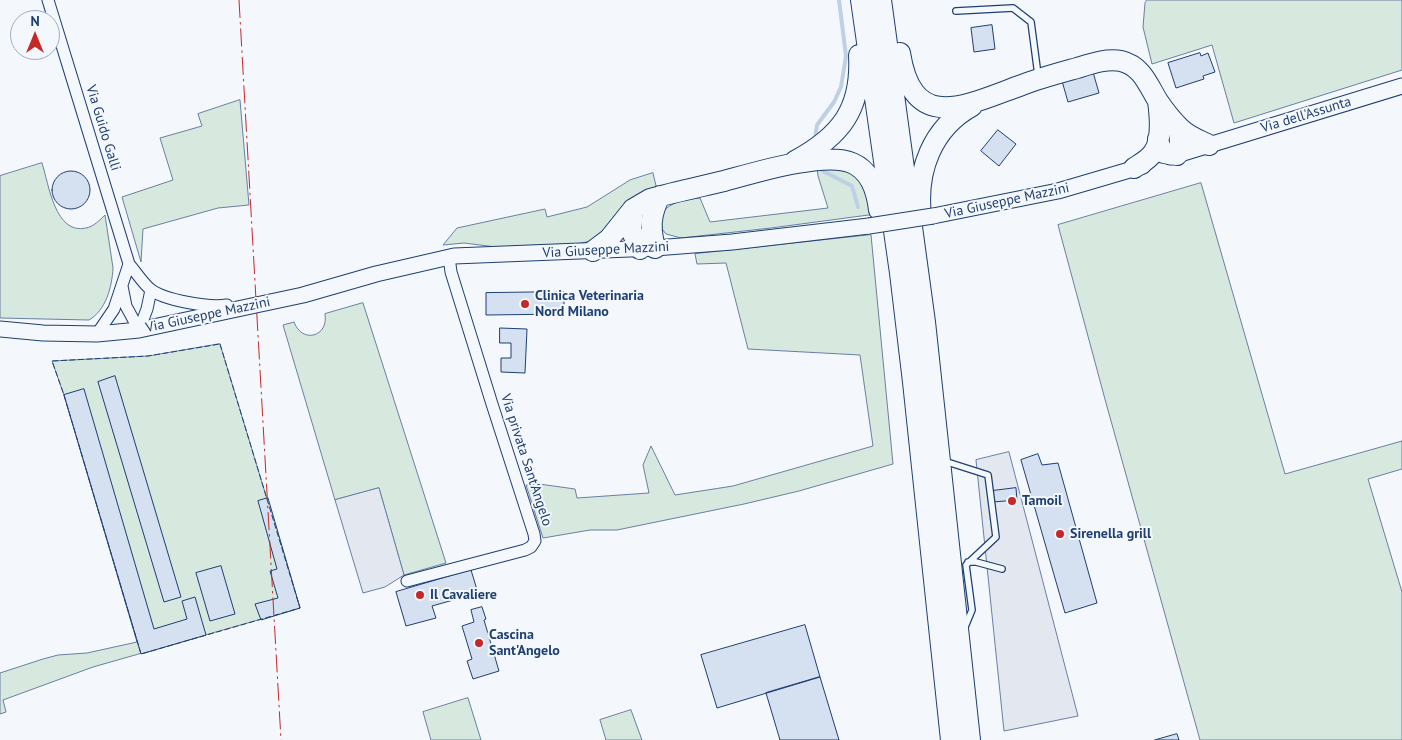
<!DOCTYPE html>
<style>
body{margin:0}
#map{position:relative;width:1402px;height:740px;overflow:hidden;background:#f4f7fb;font-family:"PT Sans",sans-serif}
canvas{display:block}
.north{position:absolute;left:10px;top:10px;width:50px;height:50px;box-sizing:border-box;background:#f4f7fb;border:1px solid #9eadc5;border-radius:50%;rotate:0deg;font-size:14px;font-weight:700;line-height:20px;text-align:center;color:#1d3f73}
.north::after{content:'';display:block;margin:auto;width:18px;height:22px;background:#c62828;clip-path:polygon(50% 0,100% 100%,50% 72%,0 100%)}
</style>
<div id="map">
<canvas width="1402" height="740"></canvas>
<div class="north">N</div>
</div>
<script>
const ctx = document.querySelector('canvas').getContext('2d');
ctx.lineJoin = 'round';
function paint(path, color) {
  ctx.fillStyle = color;
  ctx.fill(path, 'evenodd');
}
function stroke(path, color, width, dash) {
  ctx.strokeStyle = color;
  ctx.lineWidth = width;
  ctx.lineCap = dash ? 'butt' : 'round';
  ctx.setLineDash(dash || []);
  ctx.stroke(path);
}
function drawText(font, color, halo, rows, align = 'center') {
  ctx.font = font + ' "PT Sans",sans-serif';
  ctx.lineWidth = 4;
  ctx.setLineDash([]);
  ctx.textBaseline = 'middle';
  ctx.strokeStyle = halo;
  ctx.fillStyle = color;
  for (const [text, x, y, turn = 0] of rows) {
    ctx.save();
    ctx.translate(x, y);
    ctx.rotate((+turn || 0) * Math.PI / 180);
    ctx.textAlign = isNaN(turn) ? turn : align;
    if (halo) ctx.strokeText(text, 0, 0);
    ctx.fillText(text, 0, 0);
    ctx.restore();
  }
}
const green = new Path2D(`
 M 1147,0 L 1402,0 L 1402,70 L 1234,123 L 1212,45 L 1152,64 L 1143,27 L 1145,3 Z
 M 240,100 L 249,205 L 218,208 L 143,229 L 141,262 L 122,197 L 173,180 L 160,138 L 202,126 L 198,114 Z
 M 42,163 C 49,185 55,235 86,228 C 93,227 100,220 105,215 L 113,268 C 112,287 106,310 89,320 L 0,318 L 0,176 Z
 M 828,166 L 858,174 L 876,214 L 771,228 L 681,238 L 666,234 L 662,229 L 660,215 C 671,201 684,200 700,198 L 710,222 L 828,208 L 818,176 L 817,168 Z
 M 653,173 L 657,190 L 607,232 L 591,241 L 577,244 L 496,247 L 464,243 L 443,245 L 457,228 L 545,209 L 547,217 L 587,207 L 630,180 Z
 M 1201,183 L 1285,474 L 1402,441 L 1402,469 L 1368,479 L 1402,592 L 1402,740 L 1200,740 L 1106,403 L 1058,225 Z
 M 871,235 L 893,464 L 799,491 L 744,504 L 617,530 L 590,530 L 543,538 L 526,485 L 539,484 L 575,489 L 577,498 L 649,493 L 643,465 L 651,446 L 675,495 L 733,486 L 873,446 L 860,355 L 748,349 L 726,263 L 697,264 L 695,254 Z
 M 363,303 L 446,563 L 404,575 L 379,488 L 335,500 L 283,325 L 294,322 C 302,344 329,337 325,314 Z
 M 220,344 L 300,608 L 93,667 L 3,700 L 6,712 L 0,714 L 0,673 L 43,659 L 58,655 L 87,653 L 137,642 L 64,395 L 52,361 L 148,356 Z
 M 468,698 L 481,740 L 431,740 L 423,712 Z
 M 631,710 L 642,740 L 606,740 L 600,720 Z`);
const parking = new Path2D(`
 M 1009,452 L 1078,716 L 1004,731 L 976,460 Z
 M 379,488 L 404,575 L 385,587 L 363,593 L 335,500 Z`);
const stream = new Path2D(`
 M 815,138 L 817,125 L 834,102 L 841,87 L 846,56 L 839,0
 M 823,171 L 852,186 L 858,207`);
const building = new Path2D(`
 M 992,25 L 995,49 L 974,52 L 971,28 Z
 M 1200,53 L 1201,56 L 1208,53 L 1215,72 L 1203,76 L 1204,79 L 1176,88 L 1168,63 Z
 M 1093,72 L 1099,93 L 1068,102 L 1062,81 Z
 M 998,130 L 1016,144 L 999,166 L 981,151 Z
 M52 190a19 19 0 1 1 38 0a19 19 0 1 1-38 0Z
 M 564,292 L 564,314 L 486,315 L 486,293 Z
 M 500,328 L 527,329 L 525,373 L 501,372 L 501,358 L 511,358 L 511,343 L 500,343 Z
 M 115,376 L 181,597 L 164,602 L 98,382 Z
 M 84,389 L 154,629 L 187,619 L 182,601 L 195,597 L 206,635 L 141,654 L 64,395 Z
 M 1038,454 L 1042,465 L 1058,463 L 1097,603 L 1065,613 L 1021,460 Z
 M 1016,488 L 1017,500 L 993,502 L 992,491 Z
 M 268,498 L 300,608 L 261,620 L 255,604 L 278,598 L 270,571 L 277,569 L 258,501 Z
 M 221,566 L 235,614 L 210,621 L 196,573 Z
 M 471,570 L 478,593 L 432,606 L 436,618 L 406,626 L 396,592 Z
 M 482,607 L 486,619 L 484,620 L 499,671 L 473,679 L 467,661 L 472,659 L 462,626 L 474,622 L 471,610 Z
 M 805,625 L 820,677 L 717,708 L 701,655 Z
 M 820,677 L 839,740 L 780,740 L 766,693 Z
 M 1177,734 L 1179,740 L 1155,740 Z`);
const lane = new Path2D(`
 M 956,11 L 1013,8 L 1031,22 L 1038,75
 M 944,461 L 988,475 L 996,537 L 966,565 L 972,610 L 965,627
 M 968,562 L 976,562 L 1002,569`);
const street = new Path2D(`
 M 48,0 L 129,264 C 136,272 142,282 150,289 C 163,300 209,308 227,305
 M 122,286 L 126,306 L 139,330
 M 139,330 L 147,309 L 151,290
 M 97,334 L 114,309 L 129,264
 M 407,581 L 525,550 L 531,547 L 535,541 L 534,534 L 492,404 L 451,272 L 449,257`);
const secondary = new Path2D(`
 M 1170,157 L 1402,86
 M 933,216 L 1058,191 L 1143,166
 M 0,329 L 43,333 L 97,334 L 139,330 L 303,295 L 376,274 L 454,256 L 655,248 L 732,242 L 869,226`);
const highway = new Path2D(`
 M 861,0 L 900,273 L 913,382 L 951,740
 M 881,0 L 925,322 L 970,740
 M 900,53 C 913,136 968,104 1022,85 C 1040,78 1059,73 1077,68 C 1090,64 1107,58 1121,61 C 1142,66 1148,85 1158,101 C 1164,110 1172,120 1180,128 C 1188,136 1199,140 1209,145
 M 1158,139 L 1160,147 L 1164,153 L 1177,155 L 1180,143 L 1179,127
 M 795,161 C 841,136 862,109 859,55
 M 1134,168 C 1140,164 1148,160 1153,153 C 1163,140 1160,116 1158,101
 M 633,209 L 631,230 L 640,249
 M 921,215 C 916,171 932,128 972,106
 M 655,248 C 650,228 650,215 660,196
 M 593,251 L 609,239 L 633,209 L 650,199 C 674,192 699,187 724,181 C 754,173 825,151 852,163 C 871,171 877,192 879,210`);
const secondaryBridge = new Path2D(`
 M 869,226 L 933,216`);
const fence = new Path2D(`
 M 220,344 L 300,608 L 141,654 L 64,395 L 52,361 L 148,356 Z`);
const power = new Path2D(`
 M 239,0 L 281,740`);
const markers = [
 [525,304,5,"#c62828"],
 [1012,501,5,"#c62828"],
 [1060,534,5,"#c62828"],
 [420,595,5,"#c62828"],
 [479,643,5,"#c62828"]
];
const streetNames = [
 ["Via dell'Assunta",1306,115,-17],
 ["Via Guido Galli",103,128,73],
 ["Via Giuseppe Mazzini",1007,201,-12],
 ["Via Giuseppe Mazzini",606,250,-3],
 ["Via Giuseppe Mazzini",208,315,-12],
 ["Via privata Sant'Angelo",526,460,72]
];
const poiNames = [
 ["Clinica Veterinaria",535,296],
 ["Nord Milano",535,312],
 ["Tamoil",1022,501],
 ["Sirenella grill",1070,534],
 ["Il Cavaliere",430,595],
 ["Cascina",489,635],
 ["Sant'Angelo",489,651]
];
paint(green, '#d7e8df');
stroke(green, '#687fa3', 1);
paint(parking, '#e3e8f0');
stroke(parking, '#687fa3', 1);
stroke(stream, '#bed0e5', 4);
paint(building, '#d5e0f0');
stroke(building, '#1d3f73', 1);
stroke(lane, '#1d3f73', 8);
stroke(street, '#1d3f73', 13);
stroke(secondary, '#1d3f73', 17);
stroke(highway, '#1d3f73', 22);
stroke(lane, '#f4f7fb', 5.5);
stroke(street, '#f4f7fb', 11);
stroke(secondary, '#f4f7fb', 15);
stroke(highway, '#f4f7fb', 20);
stroke(secondaryBridge, '#1d3f73', 17, []);
stroke(secondaryBridge, '#f4f7fb', 15);
stroke(fence, '#1d3f73', 1, [6, 2.5]);
stroke(power, '#c62828', 1, [18, 4, 2.5, 4]);
for (const [x, y, r, color] of markers) {
  const dot = new Path2D();
  dot.arc(x, y, r, 0, 2 * Math.PI);
  ctx.fillStyle = color;
  ctx.fill(dot);
  stroke(dot, '#f4f7fb', 2);
}
drawText('14px', '#1d3f73', '#f4f7fb', streetNames);
drawText('bold 14px', '#1d3f73', '#f4f7fb', poiNames, 'left');
</script>
